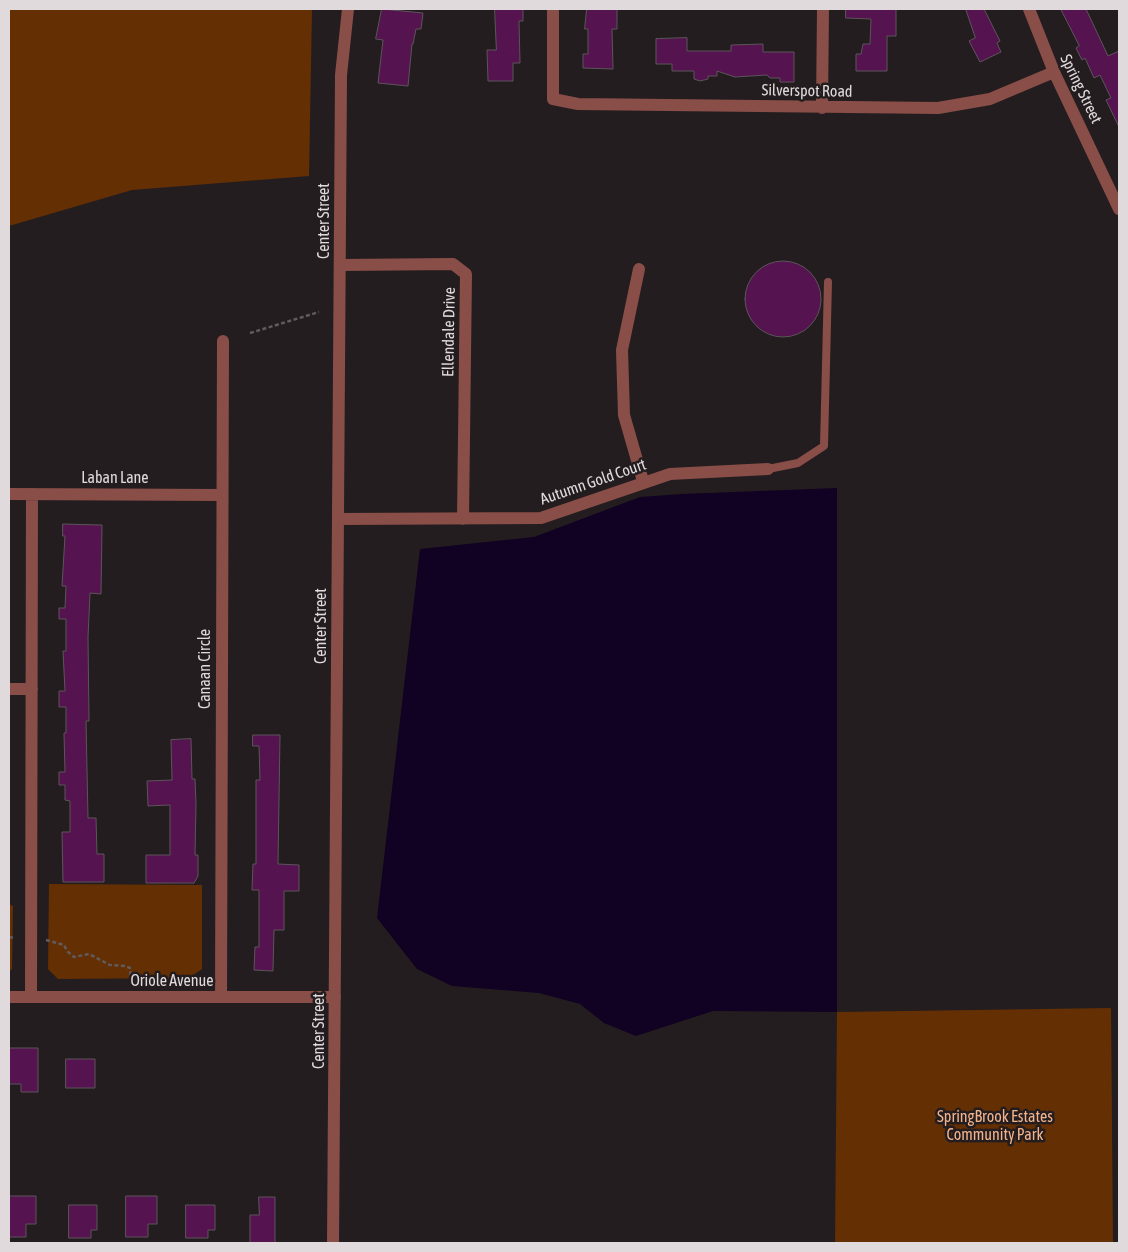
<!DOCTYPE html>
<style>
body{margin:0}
#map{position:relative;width:1128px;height:1252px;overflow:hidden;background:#241d1f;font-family:"Asap Condensed",sans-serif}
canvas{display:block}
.frame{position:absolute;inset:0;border:10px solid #e0dadc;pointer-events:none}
</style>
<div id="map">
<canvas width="1128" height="1252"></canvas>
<div class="frame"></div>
</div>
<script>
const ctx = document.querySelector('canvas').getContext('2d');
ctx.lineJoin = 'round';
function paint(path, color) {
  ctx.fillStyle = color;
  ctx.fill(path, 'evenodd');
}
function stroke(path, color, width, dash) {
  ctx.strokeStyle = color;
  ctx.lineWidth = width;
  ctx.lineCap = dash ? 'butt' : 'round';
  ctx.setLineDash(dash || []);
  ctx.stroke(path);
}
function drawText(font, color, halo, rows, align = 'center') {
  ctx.font = font + ' "Asap Condensed",sans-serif';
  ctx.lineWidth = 5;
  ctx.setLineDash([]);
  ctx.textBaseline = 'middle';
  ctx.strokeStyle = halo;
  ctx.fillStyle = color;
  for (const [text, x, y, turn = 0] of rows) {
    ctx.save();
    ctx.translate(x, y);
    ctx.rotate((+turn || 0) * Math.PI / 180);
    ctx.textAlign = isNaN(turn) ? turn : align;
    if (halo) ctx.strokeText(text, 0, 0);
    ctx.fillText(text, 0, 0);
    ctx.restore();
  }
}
const green = new Path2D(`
 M 9,9 L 312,9 L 309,176 L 132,190 L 9,226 Z
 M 49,884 L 202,885 L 202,969 L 189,978 L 58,979 L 48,969 Z
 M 9,904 L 13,906 L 12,969 L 9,972 Z
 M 1111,1008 L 1113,1243 L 835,1243 L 837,1012 Z`);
const water = new Path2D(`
 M 837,488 L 837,1012 L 713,1011 L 636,1036 L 604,1023 L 580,1004 L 539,993 L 452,986 L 417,969 L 377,918 L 420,549 L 534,537 L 640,497 L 682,494 Z`);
const building = new Path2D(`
 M 382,9 L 423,13 L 421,29 L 416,29 L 413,44 L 412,44 L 408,86 L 378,83 L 383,40 L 376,39 Z
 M 495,9 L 523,9 L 523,21 L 519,21 L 520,63 L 513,63 L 513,81 L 488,81 L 487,50 L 496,50 Z
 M 587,9 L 617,9 L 617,29 L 612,29 L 613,69 L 583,68 L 583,54 L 588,54 L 588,29 L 585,29 Z
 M 846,9 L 896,9 L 896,36 L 887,36 L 887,71 L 856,71 L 856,54 L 861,54 L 863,44 L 870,44 L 871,19 L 846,18 Z
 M 966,9 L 984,9 L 1000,41 L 997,43 L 1001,52 L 980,62 L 969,41 L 975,38 Z
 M 1061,9 L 1086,9 L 1108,56 L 1119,51 L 1119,127 L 1106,100 L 1111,98 L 1100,75 L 1094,78 L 1085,58 L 1082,60 L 1076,48 L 1079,46 Z
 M 687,38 L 687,51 L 731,51 L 731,45 L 763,44 L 763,52 L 794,52 L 794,82 L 780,82 L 780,78 L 770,78 L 767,75 L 735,77 L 717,71 L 717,76 L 708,76 L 708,79 L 700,81 L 694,79 L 694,71 L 672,71 L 672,64 L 656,64 L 656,39 Z
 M745 299a38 38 0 1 1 76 0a38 38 0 1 1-76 0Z
 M 63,524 L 102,525 L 101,594 L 90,593 L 88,637 L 89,721 L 86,721 L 88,818 L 96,818 L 97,854 L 104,854 L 104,882 L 63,882 L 62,832 L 70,832 L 70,801 L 65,800 L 65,785 L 59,785 L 59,772 L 65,772 L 64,733 L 66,733 L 66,707 L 59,707 L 59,691 L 65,691 L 63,651 L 66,651 L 66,619 L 59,619 L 59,608 L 65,608 L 66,586 L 62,586 L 65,536 L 63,536 Z
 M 253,735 L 280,735 L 278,864 L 299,865 L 299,891 L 284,891 L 284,930 L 274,930 L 273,971 L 254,970 L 255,947 L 259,947 L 259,890 L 252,890 L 253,864 L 256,864 L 256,780 L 260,780 L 259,746 L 253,746 Z
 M 191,739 L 192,779 L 195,779 L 196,804 L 195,855 L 198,855 L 198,876 L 194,883 L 146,883 L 146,855 L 170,855 L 170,805 L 148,806 L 147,781 L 172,780 L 171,740 Z
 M 9,1048 L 38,1048 L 38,1092 L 21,1092 L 21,1084 L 10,1084 Z
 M 66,1059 L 95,1059 L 95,1088 L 66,1088 Z
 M 9,1196 L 36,1196 L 36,1224 L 26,1224 L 26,1237 L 9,1237 Z
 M 126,1196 L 157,1196 L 157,1224 L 148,1224 L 148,1237 L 126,1237 Z
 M 259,1197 L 275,1197 L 275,1243 L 250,1243 L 250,1215 L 259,1215 Z
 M 69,1205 L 97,1205 L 97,1230 L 91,1230 L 91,1238 L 69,1238 Z
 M 186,1205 L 215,1205 L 215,1230 L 208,1230 L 208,1238 L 186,1238 Z`);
const path = new Path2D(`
 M 250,333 L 319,312
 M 9,937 L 15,938
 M 46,940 L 64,945 L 67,951 L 74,957 L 89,954 L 110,965 L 125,966 L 130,968 L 131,981`);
const service = new Path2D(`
 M 768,469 L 798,463 L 824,446 L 828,282`);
const minor = new Path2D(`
 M 553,9 L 553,99 L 578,104 L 938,108 L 990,99 L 1054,72
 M 1029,9 L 1054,72 L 1119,209
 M 822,108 L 823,9
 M 340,265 L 453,264 L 466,274 L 463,519
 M 639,269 L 622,350 L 624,415 L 643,481
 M 9,494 L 221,495
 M 338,519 L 541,518 L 670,474 L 768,469
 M 9,689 L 32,689
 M 9,997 L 335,997
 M 31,997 L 32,494
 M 221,997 L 223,341`);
const tertiary = new Path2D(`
 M 333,1243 L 341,75 L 348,9`);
const streetNames = [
 ["Spring Street",1081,89,64],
 ["Silverspot Road",807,91,1],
 ["Center Street",324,221,-90],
 ["Ellendale Drive",449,332,-89],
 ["Laban Lane",115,478],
 ["Autumn Gold Court",593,482,-19],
 ["Center Street",321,626,-90],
 ["Canaan Circle",205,669,-90],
 ["Oriole Avenue",172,981],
 ["Center Street",319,1031,-90]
];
const parkNames = [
 ["SpringBrook Estates",995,1117],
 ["Community Park",995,1135]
];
paint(green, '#642f03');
paint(water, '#110122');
paint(building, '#55144f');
stroke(building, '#5c555b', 1);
stroke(path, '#615b5d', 2.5, [4, 2.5]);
stroke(service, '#894e48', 8);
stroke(minor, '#894e48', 12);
stroke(tertiary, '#894e48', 12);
drawText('16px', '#e0dadc', '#241d1f', streetNames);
drawText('16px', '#f3b48d', '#241d1f', parkNames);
</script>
